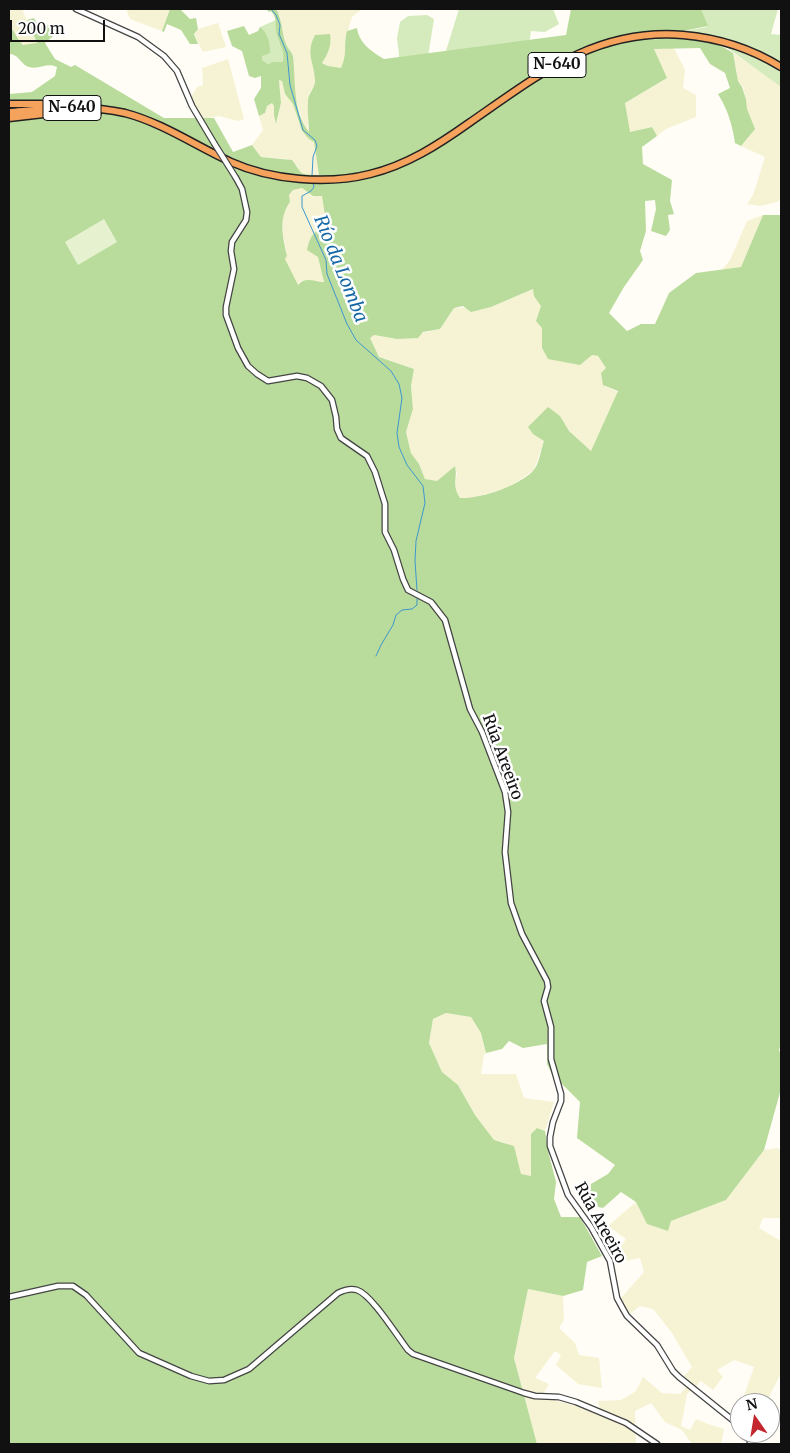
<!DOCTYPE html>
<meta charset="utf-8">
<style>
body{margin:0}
#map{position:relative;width:790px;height:1453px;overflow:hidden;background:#fffdf5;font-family:Merriweather,serif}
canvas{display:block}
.frame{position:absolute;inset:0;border:10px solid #111;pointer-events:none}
.north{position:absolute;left:730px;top:1393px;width:50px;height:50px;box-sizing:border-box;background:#fff;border:1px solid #a0a0a0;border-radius:50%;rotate:347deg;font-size:14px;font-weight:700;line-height:20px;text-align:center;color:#111}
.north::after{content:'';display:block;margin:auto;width:18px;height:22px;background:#c4262e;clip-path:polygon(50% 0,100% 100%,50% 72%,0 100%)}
.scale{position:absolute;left:10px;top:20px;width:95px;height:22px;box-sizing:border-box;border:2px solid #111;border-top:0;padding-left:6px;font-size:15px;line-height:18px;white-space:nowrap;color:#111;-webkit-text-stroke:4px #fff;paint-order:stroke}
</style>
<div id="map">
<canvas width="790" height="1453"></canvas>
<div class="frame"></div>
<div class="north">N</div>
<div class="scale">200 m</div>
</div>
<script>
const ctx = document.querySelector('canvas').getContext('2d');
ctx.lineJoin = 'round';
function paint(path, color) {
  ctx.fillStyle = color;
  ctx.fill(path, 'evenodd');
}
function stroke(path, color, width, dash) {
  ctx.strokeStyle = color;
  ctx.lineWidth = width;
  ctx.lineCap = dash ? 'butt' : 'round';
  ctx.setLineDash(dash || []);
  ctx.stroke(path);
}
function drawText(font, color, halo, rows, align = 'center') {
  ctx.font = font + ' Merriweather,serif';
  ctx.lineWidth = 5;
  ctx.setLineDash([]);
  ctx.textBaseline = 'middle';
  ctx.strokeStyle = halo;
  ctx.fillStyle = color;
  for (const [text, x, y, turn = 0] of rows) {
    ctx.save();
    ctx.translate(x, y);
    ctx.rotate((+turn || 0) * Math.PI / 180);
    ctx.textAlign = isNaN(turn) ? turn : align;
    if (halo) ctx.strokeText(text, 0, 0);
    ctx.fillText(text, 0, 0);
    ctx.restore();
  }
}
const farmland = new Path2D(`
 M 9,9 L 22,9 L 37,44 L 24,45 L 17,39 L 13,30 L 9,29 Z
 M 126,9 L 170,9 L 162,31 L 130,19 Z
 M 276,9 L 359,9 L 361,10 L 352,17 L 345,40 L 345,59 L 341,69 L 328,66 L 309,53 L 313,62 L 316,82 L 309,94 L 308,120 L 309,133 L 303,122 L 294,93 L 293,54 L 287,46 L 283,35 L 280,16 Z
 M 218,23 L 226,47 L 203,52 L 196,39 L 195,32 L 198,29 Z
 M 674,48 L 685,70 L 683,88 L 696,95 L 696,117 L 666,129 L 657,136 L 651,127 L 627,133 L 625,103 L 667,78 L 651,49 Z
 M 733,53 L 781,86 L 781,199 L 777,202 L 760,206 L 747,204 L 753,195 L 765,157 L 741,146 L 748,138 L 746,99 L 743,87 L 738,81 Z
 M 228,59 L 244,119 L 238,121 L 219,116 L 198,120 L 191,97 L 197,87 L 203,85 L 202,68 Z
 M 279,79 L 282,81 L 285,94 L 293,104 L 302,131 L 319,144 L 325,175 L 303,174 L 299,171 L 296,165 L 287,159 L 261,157 L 252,145 L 263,130 L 259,116 L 265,113 L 267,106 L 272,103 L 275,106 L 274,115 L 277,123 L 281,103 Z
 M 302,188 L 313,196 L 330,196 L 334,227 L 318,256 L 325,282 L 307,280 L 300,281 L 296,288 L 282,264 L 287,256 L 283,235 L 283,211 L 290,203 L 289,195 L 293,190 Z
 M 763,215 L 741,267 L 722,270 L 730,260 L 747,221 Z
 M 536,288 L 592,355 L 598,356 L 606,368 L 605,386 L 618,392 L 591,451 L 569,431 L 544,441 L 534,470 L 509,487 L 470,499 L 460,498 L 454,489 L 457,473 L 455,466 L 437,481 L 425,479 L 419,464 L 411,453 L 406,432 L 413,409 L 411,386 L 414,369 L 379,357 L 369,338 L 374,335 L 397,339 L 440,329 L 454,308 L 491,307 Z
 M 446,1013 L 471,1017 L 481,1033 L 486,1053 L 484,1055 L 481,1074 L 516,1074 L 524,1098 L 554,1102 L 545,1131 L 537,1128 L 531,1134 L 531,1176 L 520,1174 L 506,1143 L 494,1140 L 475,1115 L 458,1085 L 442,1072 L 429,1043 L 433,1019 Z
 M 778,1148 L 781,1152 L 781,1218 L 763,1218 L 759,1228 L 781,1241 L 781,1373 L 766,1403 L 743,1399 L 754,1367 L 734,1360 L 717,1370 L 723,1377 L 713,1390 L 701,1381 L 687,1394 L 681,1426 L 690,1430 L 696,1419 L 708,1424 L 724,1429 L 721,1444 L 692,1444 L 682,1430 L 665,1422 L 651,1403 L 635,1411 L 636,1444 L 618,1444 L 614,1442 L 613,1444 L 537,1444 L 514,1358 L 528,1289 L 563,1296 L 564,1320 L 559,1328 L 575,1343 L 579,1355 L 599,1358 L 602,1388 L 578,1384 L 556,1365 L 561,1355 L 555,1351 L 535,1378 L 549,1384 L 543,1394 L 550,1399 L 601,1413 L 598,1401 L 621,1400 L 636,1391 L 643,1377 L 662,1393 L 680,1394 L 691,1382 L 684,1376 L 692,1367 L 672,1333 L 653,1309 L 640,1306 L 630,1314 L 621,1298 L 644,1272 L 640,1258 L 620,1262 L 616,1254 L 626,1239 L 608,1226 L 636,1202 L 647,1224 L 668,1231 L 671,1221 L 726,1200 L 764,1150 Z`);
const green = new Path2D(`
 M 459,9 L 553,9 L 559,24 L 545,32 L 531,31 L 528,52 L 445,54 Z
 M 701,9 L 778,9 L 771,34 L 781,35 L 781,87 L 726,47 L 674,37 L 650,40 L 649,38 L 707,27 Z
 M 427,15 L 434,19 L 428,57 L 398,64 L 399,54 L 397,38 L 400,22 L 408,16 Z
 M 276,20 C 276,35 285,47 283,62 L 273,62 L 268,64 L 262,60 L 260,27 Z`);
const forest = new Path2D(`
 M 170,9 L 181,10 L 190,19 L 196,18 L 198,29 L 194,34 L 198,44 L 190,44 L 181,30 L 167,24 L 164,32 L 162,31 Z
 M 266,9 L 276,9 C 283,20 281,34 287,46 C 289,50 292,52 293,56 C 296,82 292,110 309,132 C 309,122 307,112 308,101 C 308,93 316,87 315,80 C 314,60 305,55 315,35 L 330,34 C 332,45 328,54 322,63 L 328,66 L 341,68 C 348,53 343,46 347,31 L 357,28 C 359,43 371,51 384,59 L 566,35 L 571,9 L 701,9 L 708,26 L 649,38 L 649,40 C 673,37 714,38 733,53 L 738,81 L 742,87 L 746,99 L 747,109 L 755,129 L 741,146 L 735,143 C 732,124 728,110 718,94 L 730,88 L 725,73 L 710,64 L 700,48 L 654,49 L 667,78 L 625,103 L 630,132 L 652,127 L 657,136 L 642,147 L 643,164 L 672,180 L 670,201 L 674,214 L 668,215 L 670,230 L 666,236 L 651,231 L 656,209 L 655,200 L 645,201 L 646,231 L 640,251 L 643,260 L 624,287 L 609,313 L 627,331 L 641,324 L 655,324 L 669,293 L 696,273 L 741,267 L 763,215 L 781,215 L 781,1043 L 779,1050 L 781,1055 L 781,1089 L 764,1150 L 726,1200 L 671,1221 L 668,1231 L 647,1224 L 636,1202 L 621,1192 L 603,1208 L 590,1205 L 591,1184 L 608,1174 L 615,1165 L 577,1138 L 580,1102 L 552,1074 L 547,1064 L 547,1044 L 523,1048 L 509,1041 L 502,1049 L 486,1053 L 481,1033 L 471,1017 L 446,1013 L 433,1019 L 429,1043 L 442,1072 L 458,1085 L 475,1115 L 494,1140 L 514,1146 L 521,1174 L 531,1176 L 531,1134 L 537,1128 L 545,1131 L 549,1155 L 556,1182 L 554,1199 L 561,1217 L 580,1217 L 602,1256 L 587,1262 L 583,1290 L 563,1296 L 528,1289 L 514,1358 L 537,1444 L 9,1444 L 9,94 L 32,92 L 55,76 L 57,67 C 47,62 39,70 29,67 C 21,65 19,54 9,54 L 9,29 L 13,30 L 18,39 L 23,45 L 37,43 L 27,20 L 34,18 L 40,28 L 54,23 L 59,31 L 45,43 L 55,59 L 71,67 L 75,65 L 164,118 L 214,118 L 233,152 L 252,145 L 261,157 L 292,160 C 304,176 298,174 319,175 L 314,142 L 309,139 L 302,131 L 293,104 L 285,94 L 282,81 L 279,80 L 281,103 L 276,124 L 274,115 L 274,106 L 272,103 L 267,106 L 265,113 L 259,116 L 254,99 L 261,88 L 261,76 L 255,78 L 249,76 L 242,51 L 232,46 L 227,31 L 244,26 L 249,35 L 258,31 L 260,27 C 268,33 270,43 270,53 L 262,56 L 262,60 L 268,64 L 273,62 L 283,62 C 285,48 278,43 276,30 C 275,22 277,18 271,11 L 269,12 ZM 302,188 L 313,196 L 322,196 L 327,228 C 313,230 310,237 307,250 L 318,257 L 324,282 C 315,282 305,276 298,285 L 285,259 L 287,256 C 283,238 278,218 290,202 L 289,195 L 293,190 ZM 533,289 L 534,296 L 541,306 L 536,321 L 542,328 L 542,348 L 548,359 L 580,365 L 592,355 L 598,356 L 606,368 L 601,373 L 603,385 L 618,391 L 591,451 L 569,431 L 560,416 L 548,407 L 528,427 L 533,434 L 544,441 C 541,449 539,465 533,471 C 518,486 481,499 460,498 C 451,483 458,480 455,466 L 437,481 L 425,479 L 419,464 L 411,453 L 406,432 L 413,409 L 411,386 L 414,369 L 379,357 L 370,338 L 374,335 L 397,339 L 418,338 L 423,332 L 440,329 L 454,308 L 463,306 L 471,312 L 491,307 Z`);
const pitch = new Path2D(`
 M 104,219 L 117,242 L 78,265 L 65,242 Z`);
const stream = new Path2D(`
 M 271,9 L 276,15 L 280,25 L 279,34 L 287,53 L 290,85 L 303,130 L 315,140 L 317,146 L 313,157 L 312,176
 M 313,182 L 314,187 L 311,191 L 302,196 L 302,207 L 326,260 L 327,274 L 347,324 L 356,340 L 391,371 L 399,384 L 402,398 L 397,433 L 399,447 L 407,465 L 423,486 L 425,503 L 416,541 L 415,561 L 417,590
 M 376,656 L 381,645 L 393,625 L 396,615 L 402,610 L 412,609 L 417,605 L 417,599`);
const minor = new Path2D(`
 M 76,9 L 138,37 L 164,56 L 177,71 L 192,106 L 214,143
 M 236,178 L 242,189 L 247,212 L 246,220 L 232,242 L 231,251 L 234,269 L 226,307 L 226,315 L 238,348 L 248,366 L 257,374 L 268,381 L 297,376 L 307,378 L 321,386 L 332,400 L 336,417 L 337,429 L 341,438 L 367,456 L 375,472 L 385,504 L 385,532 L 394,550 L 403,579 L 408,590 L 431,602 L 445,620 L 470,709 L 482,732 L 505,792 L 508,812 L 505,852 L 511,903 L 522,934 L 547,981 L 548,987 L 544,1001 L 551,1027 L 551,1059 L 561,1094 L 561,1101 L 553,1122 L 550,1137 L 550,1146 L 568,1195 L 591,1227 L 610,1261 L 617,1298 L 623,1309 L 627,1316 L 657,1345 L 673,1371 L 679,1377 L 740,1426
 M 9,1297 L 58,1286 L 73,1286 L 86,1295 L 139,1353 L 191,1376 L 209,1381 L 224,1380 L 249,1369 L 338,1293 C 344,1290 351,1288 357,1290 C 372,1295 397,1336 408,1350 L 413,1354 L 524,1393 L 535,1396 L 559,1397 L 576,1402 L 626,1423 L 657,1444
 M 746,1433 L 751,1444`);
const highway = new Path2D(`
 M 9,104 L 82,104
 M 9,112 C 47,109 87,104 125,113 C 163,123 196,146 231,162 C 271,180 327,185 370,174 C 407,165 438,145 469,123 C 537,76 595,28 683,35 C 718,38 752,49 781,67
 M 9,118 L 61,112 L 98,112`);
const minorBridge = new Path2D(`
 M 214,143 L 236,178`);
const shields = [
 [557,65,58],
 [72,108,58]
];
const shieldNames = [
 ["N-640",557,65],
 ["N-640",72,108]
];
const streetNames = [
 ["Rúa Areeiro",502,757,70],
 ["Rúa Areeiro",600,1223,61]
];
const waterNames = [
 ["Río da Lomba",340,269,68]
];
paint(farmland, '#f6f3d4');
paint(green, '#d5ebbd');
paint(forest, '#b9dc9c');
paint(pitch, '#e6f2cf');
stroke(stream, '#3f96cf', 1);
stroke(minor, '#444', 7);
stroke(highway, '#222', 9);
stroke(minor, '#fff', 4.5);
stroke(highway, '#f5a25d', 6);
stroke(minorBridge, '#444', 7, []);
stroke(minorBridge, '#fff', 4.5);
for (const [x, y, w] of shields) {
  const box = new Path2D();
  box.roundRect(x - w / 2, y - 12.5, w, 25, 4);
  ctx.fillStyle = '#fff';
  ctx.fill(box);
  stroke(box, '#111', 1);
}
drawText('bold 15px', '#111', null, shieldNames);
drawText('16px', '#111', '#fff', streetNames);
drawText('italic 18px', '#1768a6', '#fff', waterNames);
</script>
